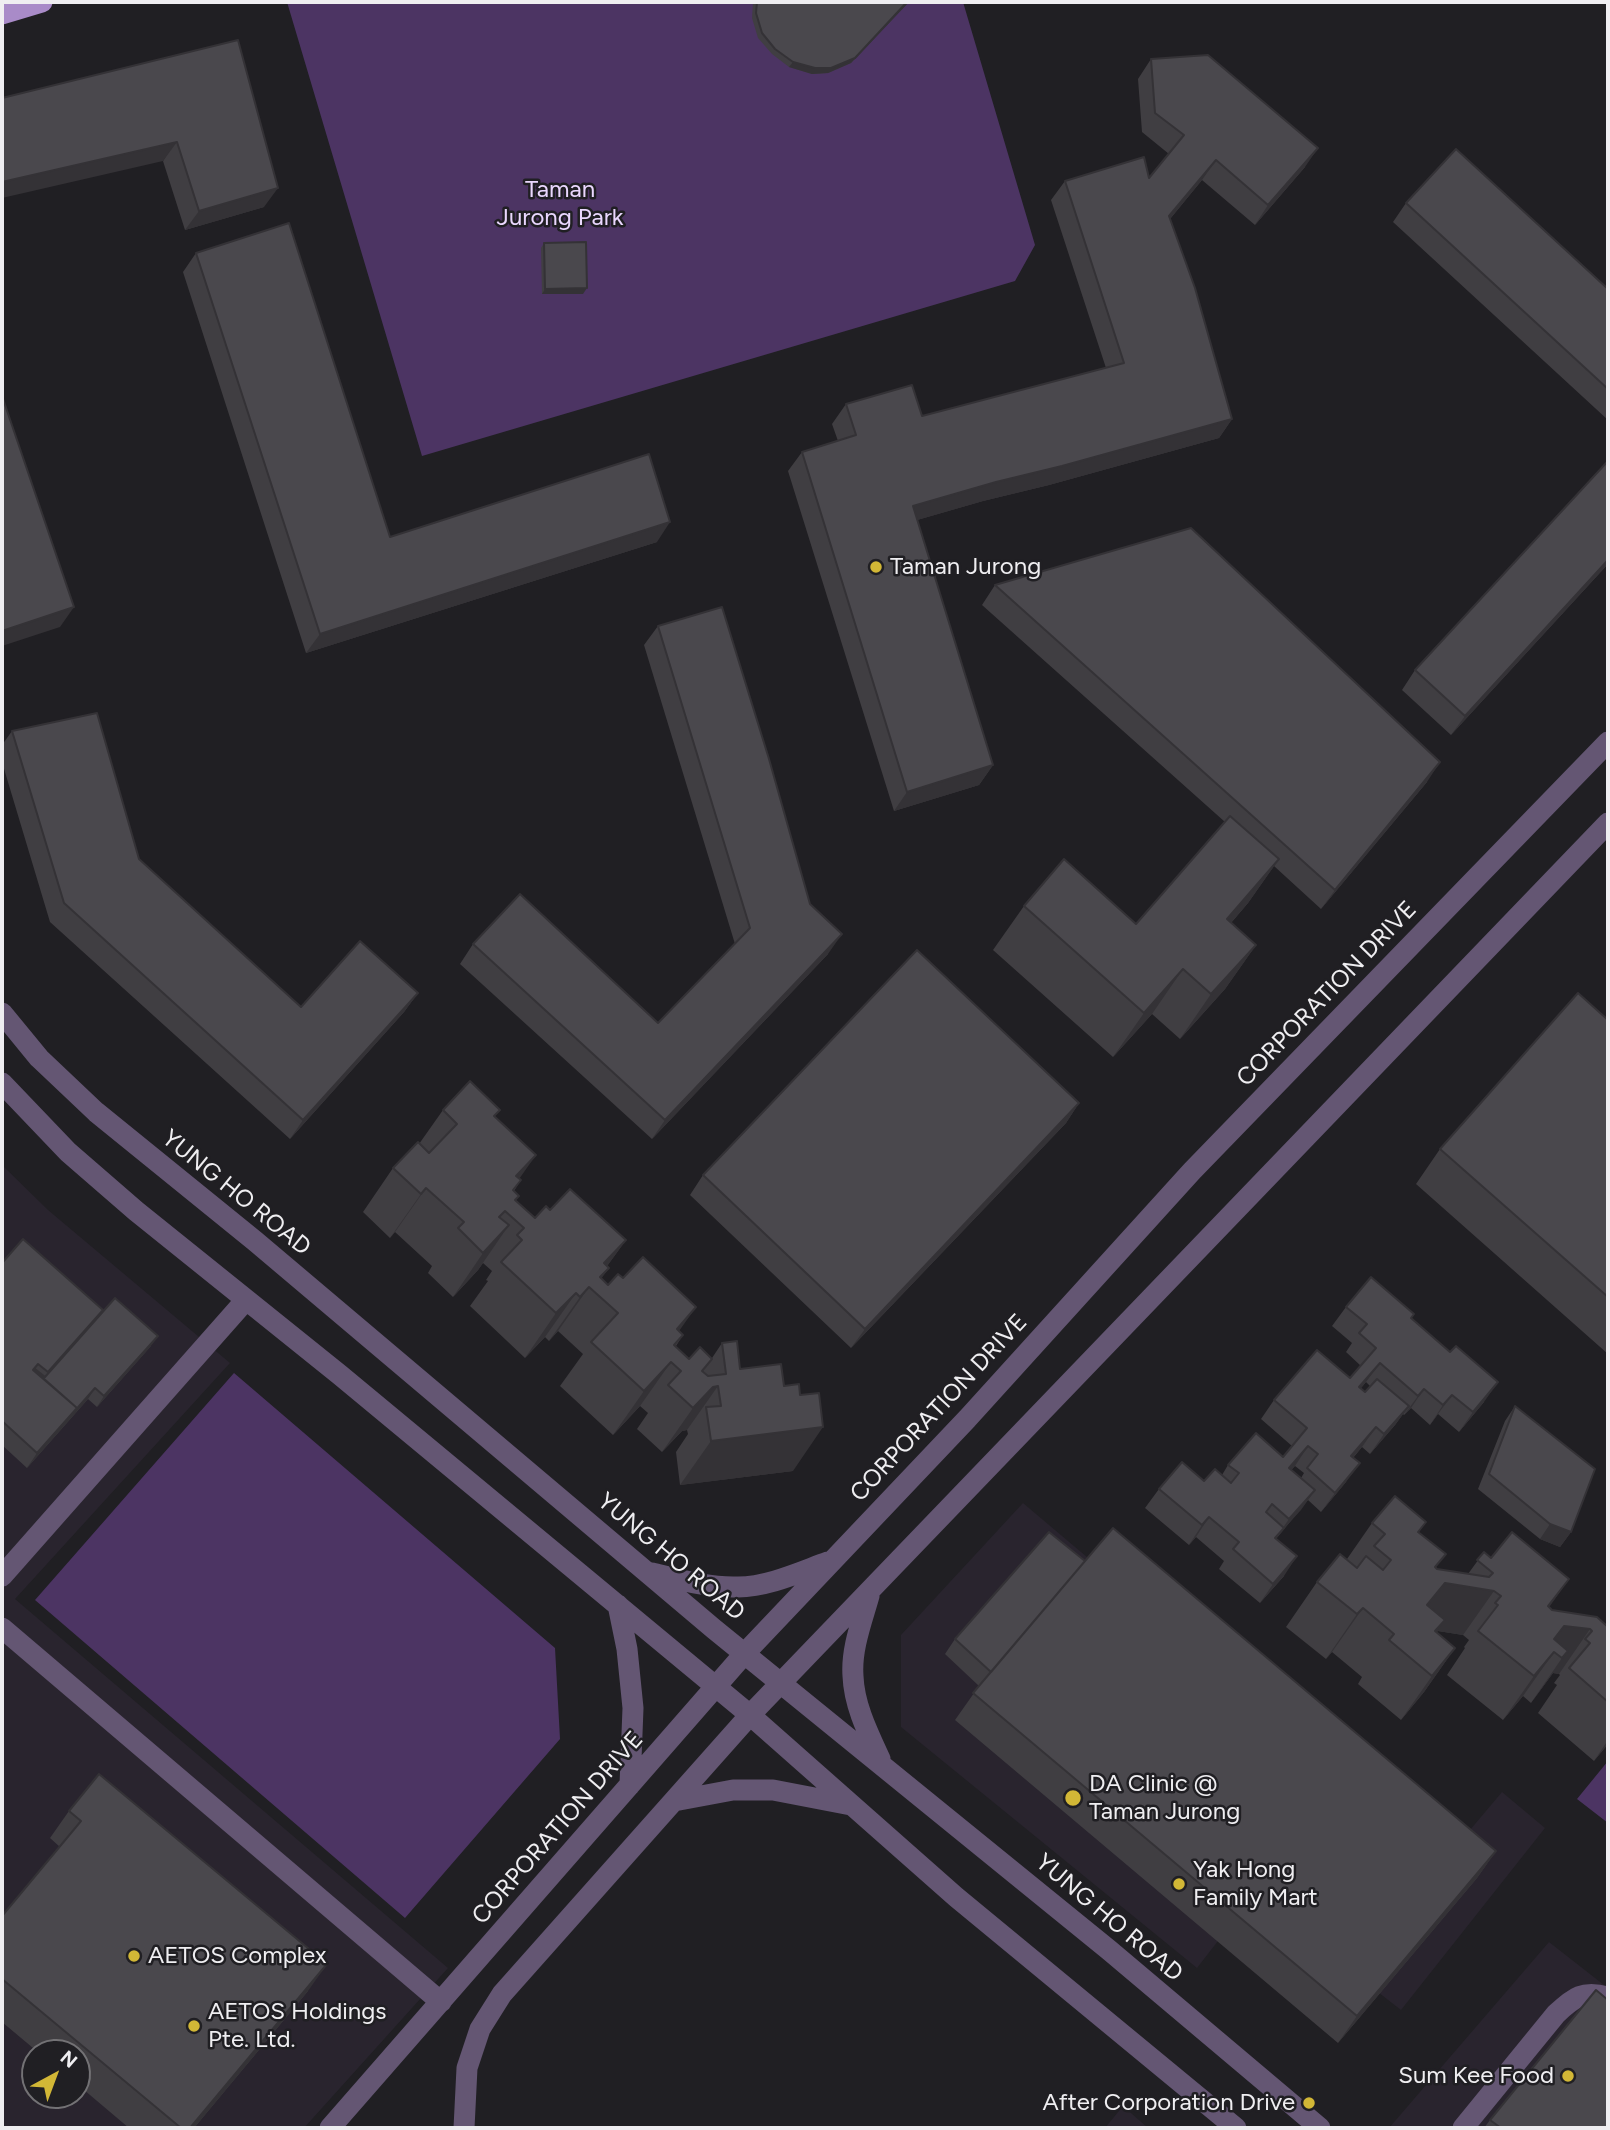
<!DOCTYPE html>
<style>
body{margin:0}
#map{position:relative;width:1610px;height:2130px;overflow:hidden;background:#201f23;font-family:Figtree,sans-serif}
canvas{display:block}
.frame{position:absolute;inset:0;border:4px solid #efeef1;pointer-events:none}
.north{position:absolute;left:21px;top:2039px;width:70px;height:70px;box-sizing:border-box;background:#201f23;border:2px solid #737275;border-radius:50%;rotate:41deg;font-size:19px;font-weight:700;line-height:28px;text-align:center;color:#efeef1}
.north::after{content:'';display:block;margin:auto;width:24px;height:32px;background:#d2b736;clip-path:polygon(50% 0,100% 100%,50% 72%,0 100%)}
</style>
<div id="map">
<canvas width="1610" height="2130"></canvas>
<div class="frame"></div>
<div class="north">N</div>
</div>
<script>
const ctx = document.querySelector('canvas').getContext('2d');
ctx.lineJoin = 'round';
function paint(path, color) {
  ctx.fillStyle = color;
  ctx.fill(path, 'evenodd');
}
function stroke(path, color, width, dash) {
  ctx.strokeStyle = color;
  ctx.lineWidth = width;
  ctx.lineCap = dash ? 'butt' : 'round';
  ctx.setLineDash(dash || []);
  ctx.stroke(path);
}
function drawText(font, color, halo, rows, align = 'center') {
  ctx.font = font + ' Figtree,sans-serif';
  ctx.lineWidth = 5;
  ctx.setLineDash([]);
  ctx.textBaseline = 'middle';
  ctx.strokeStyle = halo;
  ctx.fillStyle = color;
  for (const [text, x, y, turn = 0] of rows) {
    ctx.save();
    ctx.translate(x, y);
    ctx.rotate((+turn || 0) * Math.PI / 180);
    ctx.textAlign = isNaN(turn) ? turn : align;
    if (halo) ctx.strokeText(text, 0, 0);
    ctx.fillText(text, 0, 0);
    ctx.restore();
  }
}
const built = new Path2D(`
 M 2,1165 L 48,1210 L 230,1363 L 15,1599 L 448,1968 L 304,2128 L 2,2128 ZM 35,2053 L 77,2053 L 77,2095 L 35,2095 Z
 M 1023,1503 L 1094,1563 L 1235,1919 L 1197,1968 L 901,1727 L 901,1635 Z
 M 1502,1792 L 1545,1828 L 1401,2010 L 1351,1971 Z
 M 1549,1942 L 1604,1985 L 1608,2128 L 1389,2128 Z
 M 1123,2106 L 1148,2128 L 1105,2128 Z`);
const green = new Path2D(`
 M 287,2 L 963,2 L 1035,245 L 1015,281 L 422,456 Z
 M 234,1373 L 555,1648 L 560,1739 L 405,1918 L 35,1600 Z
 M 1608,1761 L 1608,1823 L 1577,1799 Z`);
const minor = new Path2D(`
 M 2,1013 L 39,1058 L 96,1112 L 255,1241 L 714,1629 L 1109,1950 L 1320,2128
 M 2,1083 L 68,1152 L 136,1211 L 340,1375 L 750,1715 L 956,1897 L 1236,2128
 M 652,1573 C 681,1580 709,1588 738,1587 C 768,1587 800,1572 828,1562
 M 2,1576 L 245,1301
 M 869,1596 C 862,1621 851,1649 853,1676 C 854,1705 868,1733 880,1759
 M 618,1605 L 627,1649 L 633,1708 L 630,1785
 M 2,1628 L 441,2002
 M 674,1801 L 733,1790 L 773,1790 L 851,1805
 M 330,2128 L 745,1653 L 967,1419 L 1192,1171 L 1608,742
 M 464,2128 L 467,2068 L 480,2029 L 502,1994 L 750,1715 L 1608,823
 M 1463,2128 L 1556,2014 C 1574,1997 1583,1990 1608,1997`);
const major = new Path2D(`
 M 2,14 L 42,2`);
const wall = new Path2D(`
 M 753,2 L 909,2 L 851,63 L 828,73 L 812,74 L 789,67 L 772,54 L 758,38 L 752,18 Z
 M 238,40 L 264,207 L 185,230 L 163,161 Z
 M 1151,59 L 1305,167 L 1255,225 L 1202,180 L 1170,219 L 1232,419 L 1219,438 L 1049,485 L 983,501 L 917,520 L 993,765 L 979,785 L 894,811 L 788,471 L 802,452 L 838,441 L 832,424 L 846,404 L 922,416 L 1106,368 L 1051,200 L 1065,181 L 1149,178 L 1169,154 L 1142,132 L 1138,79 Z
 M 1406,203 L 1608,289 L 1608,420 L 1393,222 Z
 M 544,243 L 583,294 L 542,294 L 541,248 Z
 M 196,253 L 390,537 L 657,542 L 306,653 L 183,272 Z
 M 1608,461 L 1608,564 L 1451,735 L 1402,690 L 1415,670 Z
 M 995,585 L 1427,782 L 1321,909 L 1274,866 L 1248,903 L 1231,923 L 1256,945 L 1225,989 L 1180,1039 L 1152,1014 L 1113,1057 L 993,950 L 1024,906 L 1136,924 L 1225,822 L 982,605 Z
 M 658,626 L 810,904 L 828,954 L 652,1139 L 460,964 L 473,944 L 658,1023 L 735,944 L 644,645 Z
 M 12,731 L 139,859 L 301,1007 L 418,993 L 404,1012 L 290,1139 L 50,922 L 2,762 L 2,745 Z
 M 1608,1020 L 1608,1354 L 1416,1184 L 1440,1149 Z
 M 1079,1103 L 1066,1123 L 851,1348 L 690,1195 L 703,1175 Z
 M 443,1110 L 495,1117 L 519,1179 L 521,1180 L 514,1191 L 519,1196 L 516,1200 L 535,1218 L 550,1210 L 626,1240 L 607,1266 L 601,1279 L 608,1285 L 679,1332 L 683,1335 L 676,1346 L 689,1359 L 712,1358 L 722,1343 L 740,1369 L 793,1471 L 680,1485 L 676,1452 L 688,1434 L 687,1430 L 682,1431 L 662,1452 L 637,1429 L 648,1413 L 640,1406 L 613,1435 L 560,1386 L 583,1354 L 558,1331 L 549,1341 L 545,1337 L 525,1358 L 470,1306 L 488,1281 L 486,1280 L 492,1271 L 483,1263 L 478,1270 L 453,1297 L 428,1273 L 432,1266 L 395,1232 L 390,1238 L 363,1212 L 393,1168 L 419,1144 Z
 M 2,1263 L 103,1310 L 151,1346 L 97,1407 L 88,1399 L 27,1468 L 2,1445 Z
 M 1346,1307 L 1411,1318 L 1484,1402 L 1459,1432 L 1438,1414 L 1430,1425 L 1411,1408 L 1404,1415 L 1403,1414 L 1395,1425 L 1370,1454 L 1362,1447 L 1353,1458 L 1346,1482 L 1321,1512 L 1308,1500 L 1276,1539 L 1284,1576 L 1260,1603 L 1219,1569 L 1224,1561 L 1196,1537 L 1189,1545 L 1145,1508 L 1159,1489 L 1204,1481 L 1222,1475 L 1228,1465 L 1283,1457 L 1292,1446 L 1261,1419 L 1274,1400 L 1350,1378 L 1361,1366 L 1346,1352 L 1352,1343 L 1332,1326 ZM 1366,1382 L 1370,1386 L 1365,1392 L 1361,1388 ZM 1295,1466 L 1304,1473 L 1301,1478 L 1291,1470 Z
 M 1515,1406 L 1571,1532 L 1560,1547 L 1540,1539 L 1478,1489 L 1505,1421 Z
 M 1426,1522 L 1419,1532 L 1437,1569 L 1468,1574 L 1484,1552 L 1552,1610 L 1608,1627 L 1608,1744 L 1594,1761 L 1538,1713 L 1557,1685 L 1554,1683 L 1560,1675 L 1559,1674 L 1553,1673 L 1531,1703 L 1523,1696 L 1503,1720 L 1447,1675 L 1465,1648 L 1464,1647 L 1469,1640 L 1463,1635 L 1438,1631 L 1436,1632 L 1455,1648 L 1424,1692 L 1401,1720 L 1358,1684 L 1362,1677 L 1332,1652 L 1326,1659 L 1286,1627 L 1317,1582 L 1347,1559 L 1372,1523 Z
 M 1085,1561 L 1496,1851 L 1477,1878 L 1338,2043 L 955,1720 L 979,1686 L 945,1654 L 955,1639 Z
 M 69,1811 L 308,1991 L 194,2128 L 129,2128 L 77,2084 L 77,2053 L 39,2053 L 2,2022 L 2,1916 L 60,1847 L 50,1838 Z
 M 1490,2120 L 1608,2128 L 1484,2128 Z`);
const shadedWall = new Path2D(`
 M 907,2 L 909,2 L 851,63 L 828,73 L 812,74 L 789,67 L 793,62 Z
 M 177,142 L 163,161 L 2,198 L 2,182 Z
 M 1318,148 L 1305,167 L 1255,225 L 1268,205 Z
 M 1216,160 L 1202,180 L 1156,236 L 1169,216 Z
 M 278,188 L 264,207 L 185,230 L 199,211 Z
 M 587,288 L 583,294 L 542,294 L 545,289 Z
 M 1232,419 L 1219,438 L 1049,485 L 983,501 L 900,525 L 913,506 L 996,482 Z
 M 670,522 L 657,542 L 306,653 L 320,634 Z
 M 1608,560 L 1608,564 L 1451,735 L 1465,716 Z
 M 74,607 L 60,627 L 2,646 L 2,631 Z
 M 1440,762 L 1427,782 L 1321,909 L 1335,890 Z
 M 993,765 L 979,785 L 894,811 L 907,792 Z
 M 1279,859 L 1248,903 L 1196,963 L 1227,919 Z
 M 842,934 L 828,954 L 652,1139 L 665,1120 Z
 M 1256,945 L 1225,989 L 1180,1039 L 1211,994 Z
 M 1183,969 L 1152,1014 L 1113,1057 L 1144,1013 Z
 M 418,993 L 404,1012 L 290,1139 L 303,1120 Z
 M 1079,1103 L 1066,1123 L 851,1348 L 865,1329 Z
 M 536,1155 L 505,1199 L 516,1176 Z
 M 426,1188 L 395,1232 L 390,1238 L 421,1194 Z
 M 509,1225 L 478,1270 L 453,1297 L 483,1253 Z
 M 626,1240 L 600,1276 L 609,1268 L 593,1290 L 589,1287 L 558,1331 L 549,1341 L 604,1263 Z
 M 576,1293 L 545,1337 L 525,1358 L 556,1313 Z
 M 696,1307 L 665,1351 L 677,1329 Z
 M 158,1336 L 151,1346 L 97,1407 L 104,1396 Z
 M 671,1362 L 640,1406 L 613,1435 L 644,1391 Z
 M 1380,1363 L 1366,1382 L 1346,1406 L 1359,1387 Z
 M 1498,1382 L 1484,1402 L 1459,1432 L 1473,1412 Z
 M 718,1386 L 687,1430 L 682,1431 L 662,1452 L 693,1408 L 713,1387 Z
 M 95,1388 L 88,1399 L 27,1468 L 37,1453 Z
 M 1424,1389 L 1411,1408 L 1404,1415 L 1418,1396 Z
 M 1452,1395 L 1438,1414 L 1430,1425 L 1443,1405 Z
 M 1409,1406 L 1395,1425 L 1370,1454 L 1384,1434 Z
 M 823,1427 L 793,1471 L 680,1485 L 711,1441 Z
 M 1376,1427 L 1362,1447 L 1338,1475 L 1351,1456 Z
 M 1308,1446 L 1295,1466 L 1276,1488 L 1289,1468 Z
 M 1360,1463 L 1346,1482 L 1321,1512 L 1335,1493 Z
 M 1315,1490 L 1301,1510 L 1281,1532 L 1262,1558 L 1289,1519 Z
 M 1209,1517 L 1196,1537 L 1189,1545 L 1202,1525 Z
 M 1550,1524 L 1571,1532 L 1560,1547 L 1540,1539 Z
 M 1297,1556 L 1284,1576 L 1260,1603 L 1273,1584 Z
 M 1569,1579 L 1538,1623 L 1548,1606 Z
 M 1445,1583 L 1494,1591 L 1463,1635 L 1438,1631 L 1416,1662 L 1414,1627 L 1396,1649 L 1427,1605 Z
 M 1363,1608 L 1332,1652 L 1326,1659 L 1357,1614 Z
 M 1564,1626 L 1590,1629 L 1559,1674 L 1553,1673 L 1531,1703 L 1562,1658 L 1554,1652 L 1523,1696 L 1503,1720 L 1534,1676 L 1554,1639 Z
 M 1455,1648 L 1424,1692 L 1401,1720 L 1432,1676 Z
 M 1608,1740 L 1608,1744 L 1594,1761 Z
 M 1496,1851 L 1477,1878 L 1338,2043 L 1357,2016 Z
 M 327,1964 L 308,1991 L 194,2128 L 190,2128 Z`);
const building = new Path2D(`
 M 757,2 L 907,2 L 855,58 L 831,68 L 815,68 L 793,62 L 775,49 L 762,33 L 756,13 Z
 M 238,40 L 278,188 L 199,211 L 177,142 L 2,182 L 2,98 Z
 M 1208,55 L 1318,148 L 1268,205 L 1216,160 L 1169,216 L 1195,288 L 1232,419 L 1062,466 L 996,482 L 913,506 L 993,765 L 907,792 L 802,452 L 856,435 L 846,404 L 912,385 L 922,416 L 1124,363 L 1065,181 L 1144,157 L 1149,178 L 1184,135 L 1155,113 L 1151,59 Z
 M 1456,149 L 1608,289 L 1608,389 L 1406,203 Z
 M 289,223 L 390,537 L 649,454 L 670,522 L 320,634 L 196,253 Z
 M 586,242 L 587,288 L 545,289 L 544,243 Z
 M 2,396 L 74,607 L 2,631 Z
 M 1608,461 L 1608,560 L 1465,716 L 1415,670 Z
 M 1191,528 L 1440,762 L 1335,890 L 995,585 Z
 M 722,607 L 769,759 L 810,904 L 842,934 L 665,1120 L 473,944 L 520,894 L 658,1023 L 750,928 L 658,626 Z
 M 97,713 L 139,859 L 301,1007 L 360,941 L 418,993 L 303,1120 L 64,903 L 12,731 Z
 M 1230,816 L 1279,859 L 1227,919 L 1256,945 L 1211,994 L 1183,969 L 1144,1013 L 1024,906 L 1064,859 L 1136,924 Z
 M 917,950 L 1079,1103 L 865,1329 L 703,1175 Z
 M 1578,993 L 1608,1020 L 1608,1297 L 1440,1149 Z
 M 470,1081 L 500,1110 L 494,1116 L 536,1155 L 516,1176 L 521,1180 L 513,1190 L 519,1196 L 515,1200 L 535,1218 L 546,1206 L 550,1210 L 570,1189 L 626,1240 L 604,1263 L 609,1268 L 600,1277 L 608,1285 L 618,1274 L 623,1278 L 643,1257 L 696,1307 L 677,1329 L 683,1335 L 674,1345 L 689,1359 L 700,1347 L 712,1359 L 702,1371 L 708,1376 L 726,1374 L 722,1343 L 737,1341 L 740,1369 L 781,1364 L 784,1386 L 799,1384 L 800,1395 L 819,1393 L 823,1427 L 711,1441 L 706,1407 L 721,1406 L 718,1386 L 713,1387 L 693,1408 L 668,1385 L 681,1371 L 671,1362 L 644,1391 L 591,1342 L 618,1313 L 589,1287 L 580,1297 L 576,1293 L 556,1313 L 501,1262 L 522,1240 L 517,1235 L 524,1228 L 505,1211 L 499,1217 L 509,1225 L 483,1253 L 458,1228 L 464,1222 L 426,1188 L 421,1194 L 393,1168 L 418,1142 L 429,1153 L 457,1124 L 443,1110 Z
 M 23,1239 L 103,1310 L 48,1372 L 38,1364 L 33,1370 L 77,1408 L 37,1453 L 2,1421 L 2,1263 Z
 M 1371,1277 L 1414,1314 L 1411,1318 L 1450,1352 L 1456,1346 L 1498,1382 L 1473,1412 L 1452,1395 L 1443,1405 L 1424,1389 L 1418,1396 L 1380,1363 L 1359,1387 L 1365,1392 L 1377,1379 L 1409,1406 L 1384,1434 L 1376,1427 L 1351,1456 L 1360,1463 L 1335,1493 L 1307,1468 L 1318,1454 L 1308,1446 L 1289,1468 L 1315,1490 L 1289,1519 L 1272,1504 L 1266,1512 L 1284,1528 L 1275,1538 L 1297,1556 L 1273,1584 L 1233,1549 L 1239,1542 L 1209,1517 L 1202,1525 L 1159,1489 L 1182,1462 L 1204,1481 L 1215,1469 L 1231,1483 L 1239,1473 L 1228,1465 L 1256,1433 L 1283,1457 L 1307,1428 L 1274,1400 L 1317,1350 L 1350,1378 L 1376,1348 L 1359,1333 L 1367,1324 L 1346,1307 Z
 M 115,1298 L 158,1336 L 104,1396 L 95,1388 L 73,1413 L 77,1408 L 34,1370 L 35,1369 L 45,1377 Z
 M 1515,1406 L 1595,1469 L 1571,1532 L 1550,1524 L 1489,1474 Z
 M 1395,1496 L 1426,1522 L 1418,1532 L 1446,1554 L 1435,1567 L 1437,1569 L 1489,1577 L 1493,1573 L 1477,1560 L 1484,1552 L 1491,1558 L 1512,1532 L 1569,1579 L 1548,1606 L 1552,1610 L 1597,1617 L 1608,1627 L 1608,1702 L 1569,1668 L 1590,1643 L 1585,1639 L 1592,1631 L 1590,1629 L 1564,1626 L 1554,1639 L 1568,1651 L 1562,1658 L 1554,1652 L 1534,1676 L 1478,1631 L 1498,1605 L 1495,1603 L 1501,1596 L 1494,1591 L 1445,1583 L 1427,1605 L 1445,1620 L 1435,1631 L 1455,1648 L 1432,1676 L 1389,1640 L 1394,1634 L 1363,1608 L 1357,1614 L 1317,1582 L 1340,1554 L 1357,1568 L 1366,1556 L 1383,1570 L 1391,1560 L 1374,1546 L 1385,1534 L 1372,1523 Z
 M 1113,1528 L 1496,1851 L 1357,2016 L 973,1693 Z
 M 1049,1532 L 1085,1561 L 991,1672 L 955,1639 Z
 M 99,1774 L 327,1964 L 190,2128 L 181,2128 L 2,1979 L 2,1916 L 81,1821 L 69,1811 Z
 M 1596,1990 L 1608,2000 L 1608,2128 L 1501,2128 L 1490,2120 Z`);
const markers = [
 [876,567,7,"#d2b736"],
 [1073,1798,9,"#d2b736"],
 [1179,1884,7,"#d2b736"],
 [134,1956,7,"#d2b736"],
 [194,2026,7,"#d2b736"],
 [1568,2076,7,"#d2b736"],
 [1309,2103,7,"#d2b736"]
];
const parkNames = [
 ["Taman",560,190],
 ["Jurong Park",560,218]
];
const poiNames = [
 ["Taman Jurong",890,567],
 ["DA Clinic @",1089,1784],
 ["Taman Jurong",1089,1812],
 ["Yak Hong",1193,1870],
 ["Family Mart",1193,1898],
 ["AETOS Complex",148,1956],
 ["AETOS Holdings",208,2012],
 ["Pte. Ltd.",208,2040],
 ["Sum Kee Food",1554,2076,"right"],
 ["After Corporation Drive",1295,2103,"right"]
];
const streetNames = [
 ["CORPORATION DRIVE",1327,994,-46],
 ["YUNG HO ROAD",236,1193,39],
 ["CORPORATION DRIVE",939,1408,-47],
 ["YUNG HO ROAD",671,1557,40],
 ["CORPORATION DRIVE",558,1828,-49],
 ["YUNG HO ROAD",1109,1918,40]
];
paint(built, '#29242e');
paint(green, '#4c3463');
stroke(minor, '#645673', 21);
stroke(major, '#a98bc8', 21);
paint(wall, '#403e42');
paint(shadedWall, '#343236');
paint(building, '#4a484d');
stroke(building, '#343236', 2);
for (const [x, y, r, color] of markers) {
  const dot = new Path2D();
  dot.arc(x, y, r, 0, 2 * Math.PI);
  ctx.fillStyle = color;
  ctx.fill(dot);
  stroke(dot, '#201f23', 2.5);
}
drawText('24px', '#ead7fe', '#201f23', parkNames);
drawText('24px', '#efeef1', '#201f23', poiNames, 'left');
drawText('24px', '#efeef1', '#201f23', streetNames);
</script>
